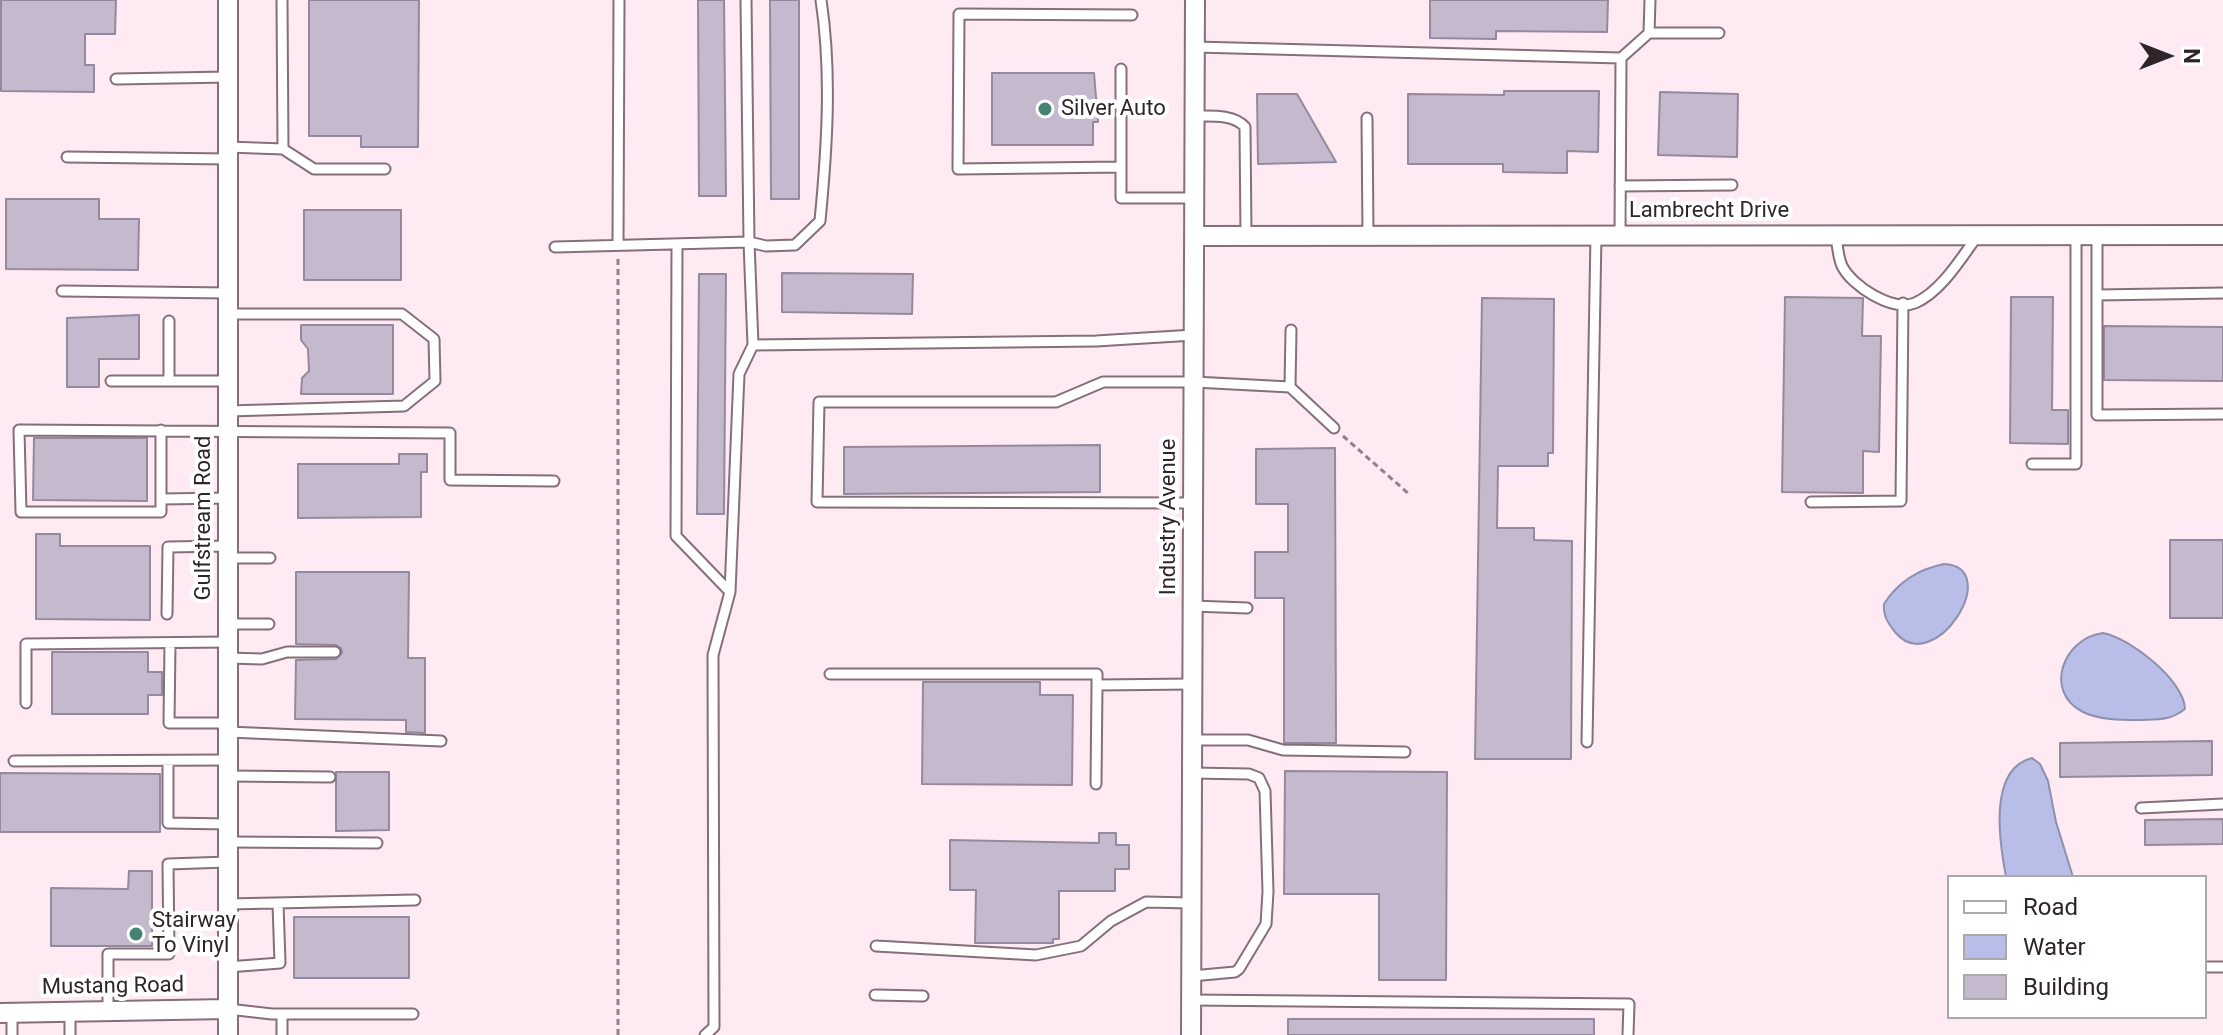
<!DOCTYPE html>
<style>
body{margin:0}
#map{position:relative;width:2223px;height:1035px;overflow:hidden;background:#fff5f9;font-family:Roboto,sans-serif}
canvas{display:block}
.legend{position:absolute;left:1947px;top:875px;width:260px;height:144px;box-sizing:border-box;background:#fff;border:2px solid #aba8aa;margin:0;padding:10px 14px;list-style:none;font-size:24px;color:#2e252a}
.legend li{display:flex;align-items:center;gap:16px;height:40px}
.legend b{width:40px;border:2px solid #aba8aa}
.north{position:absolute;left:2127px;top:16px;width:80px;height:80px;-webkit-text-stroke:6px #fff;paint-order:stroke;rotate:90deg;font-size:22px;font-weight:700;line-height:32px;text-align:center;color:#2e252a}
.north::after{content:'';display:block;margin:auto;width:28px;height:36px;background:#2e252a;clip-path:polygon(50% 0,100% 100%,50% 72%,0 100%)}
</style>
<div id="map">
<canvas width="2223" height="1035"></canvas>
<ul class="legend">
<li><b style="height:10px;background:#fff"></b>Road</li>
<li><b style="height:22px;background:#b8bee7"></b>Water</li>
<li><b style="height:22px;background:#c5b9cd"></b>Building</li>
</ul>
<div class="north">N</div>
</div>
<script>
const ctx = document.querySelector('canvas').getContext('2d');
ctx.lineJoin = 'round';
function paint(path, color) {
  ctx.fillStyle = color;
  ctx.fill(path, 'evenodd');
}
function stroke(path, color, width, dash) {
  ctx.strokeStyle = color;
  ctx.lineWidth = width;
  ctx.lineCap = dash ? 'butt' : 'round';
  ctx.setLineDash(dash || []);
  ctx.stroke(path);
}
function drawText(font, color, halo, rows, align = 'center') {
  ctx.font = font + ' Roboto,sans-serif';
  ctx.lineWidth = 8;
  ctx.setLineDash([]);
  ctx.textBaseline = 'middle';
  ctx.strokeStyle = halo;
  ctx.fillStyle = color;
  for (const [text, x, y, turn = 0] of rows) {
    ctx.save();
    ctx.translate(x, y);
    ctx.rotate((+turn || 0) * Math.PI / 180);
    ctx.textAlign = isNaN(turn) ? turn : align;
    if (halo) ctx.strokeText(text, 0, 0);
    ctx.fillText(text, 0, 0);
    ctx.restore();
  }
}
const built = new Path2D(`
 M 0,0 L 2223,0 L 2223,1035 L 0,1035 ZM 1949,877 L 2205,877 L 2205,1017 L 1949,1017 Z`);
const water = new Path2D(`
 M 1944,564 C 2005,567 1934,680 1895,632 C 1888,623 1883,616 1884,604 C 1898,582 1919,569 1944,564 Z
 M 2103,633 C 2130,638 2184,680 2185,709 C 2170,721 2157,719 2138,720 C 2121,720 2099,720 2083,712 C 2043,692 2063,638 2103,633 Z
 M 2032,758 L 2040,764 L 2048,781 L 2056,822 L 2073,877 L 2006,877 C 2000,845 1987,769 2032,758 Z`);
const building = new Path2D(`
 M 1,0 L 116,0 L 115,34 L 85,34 L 85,65 L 94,65 L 94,92 L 1,91 Z
 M 309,0 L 419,0 L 418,147 L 361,147 L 361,136 L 309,136 Z
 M 698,0 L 724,0 L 726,196 L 699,196 Z
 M 770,0 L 799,0 L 799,199 L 771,199 Z
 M 1430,0 L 1608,0 L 1607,32 L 1496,31 L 1496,39 L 1430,38 Z
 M 992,73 L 1094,73 L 1098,122 L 1093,122 L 1093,145 L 992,145 Z
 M 1504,91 L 1599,91 L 1598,152 L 1567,151 L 1567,173 L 1503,172 L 1503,164 L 1408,164 L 1408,94 L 1504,95 Z
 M 1660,92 L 1738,94 L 1737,157 L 1658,155 Z
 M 1257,94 L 1297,94 L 1336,162 L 1258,164 Z
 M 6,199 L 99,199 L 99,219 L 139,219 L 138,270 L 6,269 Z
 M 304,210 L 401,210 L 401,280 L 304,280 Z
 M 782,273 L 913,274 L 912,314 L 782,312 Z
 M 699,274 L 726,274 L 724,514 L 697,514 Z
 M 1785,297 L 1863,298 L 1862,336 L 1881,336 L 1879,452 L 1863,451 L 1863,493 L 1782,492 Z
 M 2011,297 L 2053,297 L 2052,410 L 2068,410 L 2068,444 L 2010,443 Z
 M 1482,298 L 1554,299 L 1553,453 L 1548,453 L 1548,466 L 1498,466 L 1497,528 L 1534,528 L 1534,540 L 1572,541 L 1571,759 L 1475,759 Z
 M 139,315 L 139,359 L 99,359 L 99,387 L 67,387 L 67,318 Z
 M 301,325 L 393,325 L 393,394 L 301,394 L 302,378 L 309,371 L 308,349 L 301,340 Z
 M 2104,326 L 2223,327 L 2223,381 L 2104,380 Z
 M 34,438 L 147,438 L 147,501 L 33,500 Z
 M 1100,445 L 1100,492 L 844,494 L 844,447 Z
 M 1335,448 L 1336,743 L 1284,743 L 1284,598 L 1255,598 L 1255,552 L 1288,552 L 1288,504 L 1256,504 L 1256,449 Z
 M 399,454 L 427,454 L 427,472 L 421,472 L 421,517 L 298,518 L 298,464 L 399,464 Z
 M 36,534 L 60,534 L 60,546 L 150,546 L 150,620 L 36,619 Z
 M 2170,540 L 2223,540 L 2223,618 L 2170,618 Z
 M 296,572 L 409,572 L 408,658 L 425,658 L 425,733 L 406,732 L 406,720 L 295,719 L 296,660 L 336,659 L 342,653 L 341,648 L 336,645 L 296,644 Z
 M 52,652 L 148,652 L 148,672 L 162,672 L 162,695 L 148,695 L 148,714 L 52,714 Z
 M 923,682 L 1040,682 L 1040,695 L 1073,695 L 1072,785 L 922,784 Z
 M 2212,741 L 2212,775 L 2060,777 L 2060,743 Z
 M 1285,771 L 1447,772 L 1446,980 L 1379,980 L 1379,894 L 1284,894 Z
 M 336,772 L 389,772 L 389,830 L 336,831 Z
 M 0,773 L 160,774 L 160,832 L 0,832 Z
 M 2223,819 L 2223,844 L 2145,845 L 2145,820 Z
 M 1099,833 L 1116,833 L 1116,845 L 1129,845 L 1129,869 L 1115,869 L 1115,891 L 1059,891 L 1059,939 L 1053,939 L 1053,943 L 975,943 L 976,890 L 950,890 L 950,840 L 1099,843 Z
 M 129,871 L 152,871 L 152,946 L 51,946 L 51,888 L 128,889 Z
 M 294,917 L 409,917 L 409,978 L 294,978 Z
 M 1288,1019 L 1594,1019 L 1594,1035 L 1288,1035 Z`);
const path = new Path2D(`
 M 618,259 L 618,1035
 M 1343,436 L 1409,494`);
const service = new Path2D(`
 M 746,0 L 749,242 L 766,246 L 795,245 L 820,221 C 827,148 832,73 821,0
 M 1649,33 L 1719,33
 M 1195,47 L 1621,58 L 1620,235
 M 1621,58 L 1649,33 L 1650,0
 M 1121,69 L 1121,198 L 1195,198
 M 116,79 L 228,77
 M 1195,116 C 1211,116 1234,114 1245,127 L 1246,236
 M 1367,118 L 1368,236
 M 228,147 L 283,149 L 282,0
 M 283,149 L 314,169 L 385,169
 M 67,157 L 228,159
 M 1121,167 L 958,169 L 959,14 L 1132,15
 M 1620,186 L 1732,185
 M 1836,235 C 1837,244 1838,257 1842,266 C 1852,286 1892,312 1915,303 C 1941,292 1962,257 1978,235
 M 2097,235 L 2097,415 L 2223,414
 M 677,244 L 676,536 L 730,592
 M 618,245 L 619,0
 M 555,247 L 749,242 L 753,345 L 1096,341 L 1194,335
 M 62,291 L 228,293
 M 2097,295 L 2223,293
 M 228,314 L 402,314 L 434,339 L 435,381 L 404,406 L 228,411
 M 169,321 L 169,381
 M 111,381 L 228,381
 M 1290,387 L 1291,330
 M 161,430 L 161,512 L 21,512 L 19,430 L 450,433 L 450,480 L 554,481
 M 2032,464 L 2076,464 L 2076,235
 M 161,499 L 228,498
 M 1811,502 L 1901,501 L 1903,303
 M 1193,503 L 817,502 L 819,402 L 1056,402 L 1103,382 L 1194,382 L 1290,387 L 1334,428
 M 228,558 L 270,558
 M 1193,606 L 1247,608
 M 167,614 L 168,547 L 228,546
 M 228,624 L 269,624
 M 170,643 L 169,723 L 228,723
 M 228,658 L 262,659 L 287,652 L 335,652
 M 830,674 L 1097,674 L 1097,685
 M 26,703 L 26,644 L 228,642
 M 228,732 L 441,741
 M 1192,740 L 1248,740 L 1283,750 L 1405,752
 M 1587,742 L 1596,235
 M 14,761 L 228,760
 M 168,761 L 168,823 L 228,824
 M 228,776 L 330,777
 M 1096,784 L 1097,685 L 1193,684
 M 2141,808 L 2223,804
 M 228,842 L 377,843
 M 228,904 L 415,900
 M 876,946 L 1036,955 L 1081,946 L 1111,921 L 1146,902 L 1191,903
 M 228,967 L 280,963 L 278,903
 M 2205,967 L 2223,967
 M 1192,976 L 1235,972 L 1239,969 L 1266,924 L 1268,892 L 1265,791 L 1259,778 L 1249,774 L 1192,773
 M 875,995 L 923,996
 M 1191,1000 L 1629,1004 L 1628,1035
 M 228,1009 L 272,1014 L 413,1014
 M 108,1011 L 108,954 L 169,954 L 168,864 L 228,862
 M 70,1012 L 70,1035
 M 12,1013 L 12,1035
 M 282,1035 L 282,1014
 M 705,1035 L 714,1027 L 713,655 L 730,592 L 739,374 L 753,345`);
const minor = new Path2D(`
 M 1195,236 L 2223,235
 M 0,1013 L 228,1009
 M 228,1035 L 228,0
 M 1191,1035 L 1195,0`);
const markers = [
 [1045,109,8,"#428372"],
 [136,934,8,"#428372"]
];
const poiNames = [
 ["Silver Auto",1061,109],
 ["Stairway",152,921],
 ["To Vinyl",152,946]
];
const streetNames = [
 ["Lambrecht Drive",1709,211],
 ["Industry Avenue",1169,517,-90],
 ["Gulfstream Road",204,518,-90],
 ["Mustang Road",113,987,-1]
];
paint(built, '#fdeaf3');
paint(water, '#b8bee7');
stroke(water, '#8f90ae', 2);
paint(building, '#c5b9cd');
stroke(building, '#95899d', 2);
stroke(service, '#856f7a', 13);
stroke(minor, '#856f7a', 22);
stroke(path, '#8d8489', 3, [6, 4]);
stroke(service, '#fff', 9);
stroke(minor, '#fff', 18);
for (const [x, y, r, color] of markers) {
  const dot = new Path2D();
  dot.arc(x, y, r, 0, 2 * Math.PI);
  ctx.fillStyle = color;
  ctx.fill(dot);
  stroke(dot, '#fff', 3);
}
drawText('22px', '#2e252a', '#fff', poiNames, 'left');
drawText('22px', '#2e252a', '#fff', streetNames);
</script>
